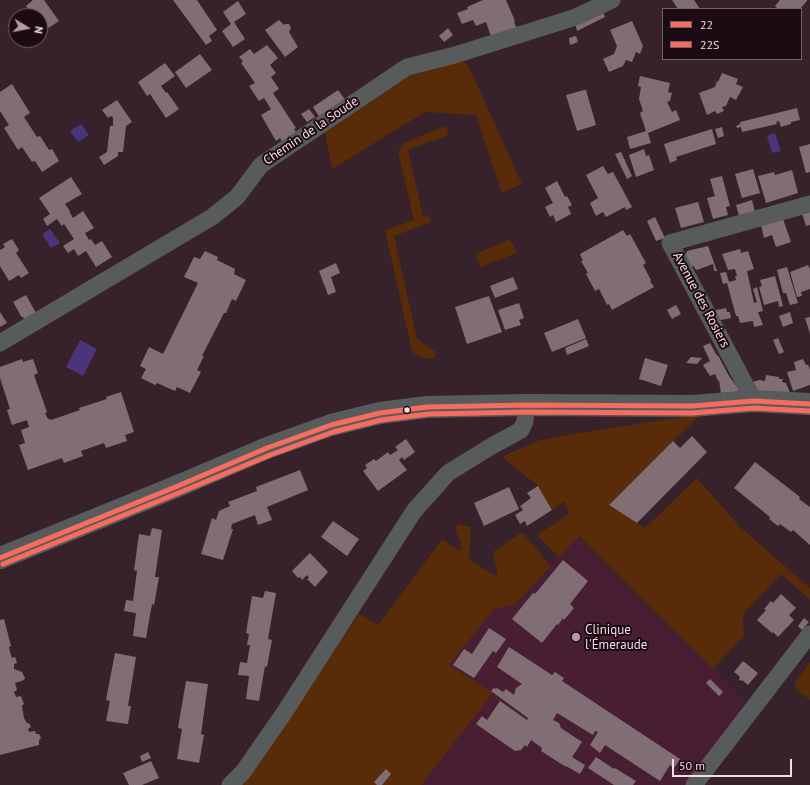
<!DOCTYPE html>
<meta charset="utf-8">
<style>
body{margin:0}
#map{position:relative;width:810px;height:785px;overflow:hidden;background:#37222c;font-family:"PT Sans",sans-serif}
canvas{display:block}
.legend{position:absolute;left:662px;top:8px;width:140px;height:52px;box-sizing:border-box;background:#1c0b13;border:1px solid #735f67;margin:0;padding:5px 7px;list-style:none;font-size:12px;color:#f6dce5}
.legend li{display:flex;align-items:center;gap:8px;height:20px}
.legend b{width:20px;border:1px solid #735f67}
.north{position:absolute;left:8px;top:8px;width:40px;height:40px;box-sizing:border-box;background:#1c0b13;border:1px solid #735f67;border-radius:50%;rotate:100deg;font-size:11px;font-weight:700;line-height:16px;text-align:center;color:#f6dce5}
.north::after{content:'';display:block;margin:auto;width:14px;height:18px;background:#b39ba4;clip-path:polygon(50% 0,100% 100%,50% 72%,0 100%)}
.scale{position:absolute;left:672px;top:759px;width:120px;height:18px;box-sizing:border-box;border:2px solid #f6dce5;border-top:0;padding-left:5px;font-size:12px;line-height:14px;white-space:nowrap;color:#f6dce5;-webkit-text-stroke:3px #1c0b13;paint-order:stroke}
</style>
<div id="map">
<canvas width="810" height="785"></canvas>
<ul class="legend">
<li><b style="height:5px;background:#f66c5f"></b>22</li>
<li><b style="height:5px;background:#f66c5f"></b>22S</li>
</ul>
<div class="north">N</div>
<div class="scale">50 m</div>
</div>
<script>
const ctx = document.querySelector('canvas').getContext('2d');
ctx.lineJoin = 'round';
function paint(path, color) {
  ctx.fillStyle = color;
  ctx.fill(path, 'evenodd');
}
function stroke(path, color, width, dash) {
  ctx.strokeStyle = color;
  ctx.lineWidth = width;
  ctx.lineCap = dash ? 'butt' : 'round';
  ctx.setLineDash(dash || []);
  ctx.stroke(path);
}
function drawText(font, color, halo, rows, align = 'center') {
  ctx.font = font + ' "PT Sans",sans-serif';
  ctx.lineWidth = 4;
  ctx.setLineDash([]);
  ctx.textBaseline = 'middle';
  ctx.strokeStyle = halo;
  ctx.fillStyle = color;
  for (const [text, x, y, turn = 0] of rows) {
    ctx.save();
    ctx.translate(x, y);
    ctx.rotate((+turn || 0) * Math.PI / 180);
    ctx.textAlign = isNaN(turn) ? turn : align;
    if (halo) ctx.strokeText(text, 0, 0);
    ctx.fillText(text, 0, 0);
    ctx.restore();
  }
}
const built = new Path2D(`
 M 578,536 L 745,701 L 686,785 L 421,785 L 493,693 L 448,665 L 494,609 L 514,605 Z`);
const green = new Path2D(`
 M 463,60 L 470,69 L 522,184 L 502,193 L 476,115 L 425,112 L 332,169 L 324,129 L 408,73 Z
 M 446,126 L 449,135 L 408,150 L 423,216 L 429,215 L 431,222 L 394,236 L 417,339 L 436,352 L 435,357 C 426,361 419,358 412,351 L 385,230 L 414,220 L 398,152 L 405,142 Z
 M 510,239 L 517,253 L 480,267 L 476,254 Z
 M 701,414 L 609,505 L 645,528 L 697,478 L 741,528 L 810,588 L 810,600 L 781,574 L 743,614 L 744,636 L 713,669 L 579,536 L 559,557 L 537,535 L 569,514 L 564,501 L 552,510 L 538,486 L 502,457 L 537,441 L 561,436 Z
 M 458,524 L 471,527 L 469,559 L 498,578 L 493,552 L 522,532 L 551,566 L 514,605 L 494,609 L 449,665 L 493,693 L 421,785 L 238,785 L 269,748 L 359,614 L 378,625 L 442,539 L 461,551 L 461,541 L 455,531 Z
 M 810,662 L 810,700 L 796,689 L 794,684 Z`);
const water = new Path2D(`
 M 81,124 L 89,135 L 78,142 L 70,131 Z
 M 775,133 L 781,151 L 772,153 L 767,136 Z
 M 50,229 L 60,243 L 51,248 L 42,234 Z
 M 80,340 L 97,349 L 83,376 L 66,367 Z`);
const building = new Path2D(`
 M 33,0 L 44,0 L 59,21 L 44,31 L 40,26 L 40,16 L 33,16 L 26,6 Z
 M 173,0 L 197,0 L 217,30 L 209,36 L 212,41 L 206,45 Z
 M 483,0 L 506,0 L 515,21 L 514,22 L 518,31 L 492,39 L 486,22 L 476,26 L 473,20 L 462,24 L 457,13 L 468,9 L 467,7 Z
 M 672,0 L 694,0 L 700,9 L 678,9 Z
 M 780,0 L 807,0 L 807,1 L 800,9 L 778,9 L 775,6 Z
 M 238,1 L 246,14 L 234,22 L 245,39 L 233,47 L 222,31 L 231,24 L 223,12 Z
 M 602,10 L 605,17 L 577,31 L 575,23 Z
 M 279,20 L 284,25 L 285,24 L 289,24 L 291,28 L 289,32 L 298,47 L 285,57 L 265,30 Z
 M 632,21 L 643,46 L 640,54 L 636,52 L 632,62 L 626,60 L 623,66 L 609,72 L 603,59 L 614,54 L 617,46 L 610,30 Z
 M 448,28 L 453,35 L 444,42 L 439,36 Z
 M 576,36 L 578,42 L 570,45 L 569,38 Z
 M 267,45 L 278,58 L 270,65 L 276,73 L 271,77 L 279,89 L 273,93 L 296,128 L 294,129 L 298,134 L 283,144 L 280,138 L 276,141 L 261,115 L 271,109 L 264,98 L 259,101 L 249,86 L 255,83 L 241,63 L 243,61 L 239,57 L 250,49 L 254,54 Z
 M 200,54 L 212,70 L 186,88 L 175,72 Z
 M 165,63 L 175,76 L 161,86 L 166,93 L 167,92 L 179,109 L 166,118 L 150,94 L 147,96 L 138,82 Z
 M 722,73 L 738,79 L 736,84 L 743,87 L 736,100 L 730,97 L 726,106 L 722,107 L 724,111 L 717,114 L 715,111 L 707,115 L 699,93 L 715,87 L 717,81 L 718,82 Z
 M 640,76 L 670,83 L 668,92 L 672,93 L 670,101 L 667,102 L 672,112 L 676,110 L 680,120 L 648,133 L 651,143 L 630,149 L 627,137 L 646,131 L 640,113 L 643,111 L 639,99 L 641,87 L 638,86 Z
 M 12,84 L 30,113 L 24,117 L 37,137 L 40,136 L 49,150 L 52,149 L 59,161 L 42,172 L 35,161 L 32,162 L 22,147 L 18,150 L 4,128 L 9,125 L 0,111 L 0,92 Z
 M 338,90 L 346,101 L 320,118 L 313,107 Z
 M 584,90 L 586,90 L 596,125 L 577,131 L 566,95 Z
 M 117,100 L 132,122 L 126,126 L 123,152 L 118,152 L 118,156 L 104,165 L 99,157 L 107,152 L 110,126 L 113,126 L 113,117 L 111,116 L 108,118 L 102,110 Z
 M 797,108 L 800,120 L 791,122 L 791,124 L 781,127 L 779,121 L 776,122 L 777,124 L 742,132 L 741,127 L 737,128 L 736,126 L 740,124 L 740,122 Z
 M 309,109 L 315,117 L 307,122 L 301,114 Z
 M 722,127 L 724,136 L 718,138 L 715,129 Z
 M 712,129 L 716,144 L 676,157 L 677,160 L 670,163 L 664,144 Z
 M 810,144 L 810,172 L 806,173 L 799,147 Z
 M 644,149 L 646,156 L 649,155 L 654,170 L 636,177 L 629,155 Z
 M 621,152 L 632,176 L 627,179 L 615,154 Z
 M 603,166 L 608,174 L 613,172 L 632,207 L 626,210 L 625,207 L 606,217 L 603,212 L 596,216 L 590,203 L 598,198 L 586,175 Z
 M 753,169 L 760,193 L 742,198 L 735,174 Z
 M 792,170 L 798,193 L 766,203 L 758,176 L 774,172 L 775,175 Z
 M 722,176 L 730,206 L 726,207 L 728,215 L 713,219 L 707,198 L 715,196 L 710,179 Z
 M 71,177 L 82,194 L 65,204 L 70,211 L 69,211 L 73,218 L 83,211 L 94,228 L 85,233 L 89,240 L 91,239 L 95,245 L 102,241 L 112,257 L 96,267 L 86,251 L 78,256 L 74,249 L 68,253 L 63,246 L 74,239 L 64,224 L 62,226 L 57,219 L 47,226 L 43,219 L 50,214 L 39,198 Z
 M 557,181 L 565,197 L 567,196 L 572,205 L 568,207 L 571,214 L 556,222 L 553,215 L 550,217 L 545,207 L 553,203 L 545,188 Z
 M 752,200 L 755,212 L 739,216 L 736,205 Z
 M 698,202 L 704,222 L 681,228 L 675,208 Z
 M 810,211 L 810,225 L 806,226 L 802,213 Z
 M 655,217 L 665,238 L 656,241 L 647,221 Z
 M 783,219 L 791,242 L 776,247 L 772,235 L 764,238 L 761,225 Z
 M 623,230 L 627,236 L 630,234 L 646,263 L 643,265 L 651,280 L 650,281 L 654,287 L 612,310 L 609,304 L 607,305 L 599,289 L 595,291 L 586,274 L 588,273 L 581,261 L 583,261 L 580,254 Z
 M 12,239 L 19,250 L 16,253 L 29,273 L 21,278 L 19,275 L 9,281 L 0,266 L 0,250 L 5,247 L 3,244 Z
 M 708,246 L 717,271 L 714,271 L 713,264 L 697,270 L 695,269 L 694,266 L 688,268 L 683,260 L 687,251 Z
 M 740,249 L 741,253 L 748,251 L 754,269 L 747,271 L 754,303 L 757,302 L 753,289 L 757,287 L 763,311 L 758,312 L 763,325 L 754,327 L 753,321 L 740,323 L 738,316 L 736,316 L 727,283 L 723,284 L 720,273 L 726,272 L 729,282 L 736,280 L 735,276 L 737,276 L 735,269 L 728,270 L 722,254 Z
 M 205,251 L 218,257 L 217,260 L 235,269 L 234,274 L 246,280 L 236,301 L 232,299 L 226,313 L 224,313 L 202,356 L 204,356 L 197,370 L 201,372 L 190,393 L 177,387 L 175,391 L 157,383 L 155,385 L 141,378 L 146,369 L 140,366 L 149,347 L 163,354 L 198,283 L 184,277 L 194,257 L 200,259 Z
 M 336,263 L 340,273 L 331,277 L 336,292 L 328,295 L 319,271 Z
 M 808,265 L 810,269 L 810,289 L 801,292 L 802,296 L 797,297 L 790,272 Z
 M 787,267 L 798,303 L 790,305 L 786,293 L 783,293 L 777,270 Z
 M 775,276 L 783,306 L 779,307 L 778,301 L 764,305 L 759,287 L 762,286 L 760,280 Z
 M 513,277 L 518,289 L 495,298 L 490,286 Z
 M 26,295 L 36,313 L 25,319 L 21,316 L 13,302 Z
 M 489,296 L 502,332 L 467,344 L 455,307 Z
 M 519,303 L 524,318 L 519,320 L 521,325 L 505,330 L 498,310 Z
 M 676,305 L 681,314 L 672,319 L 667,310 Z
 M 726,308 L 727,312 L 730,312 L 731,318 L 716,321 L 711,311 Z
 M 0,312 L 7,323 L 0,327 Z
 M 790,312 L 793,323 L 783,327 L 779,316 Z
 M 810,317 L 810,334 L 805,318 Z
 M 578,319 L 586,338 L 552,352 L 544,333 Z
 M 778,338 L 784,352 L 779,354 L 773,340 Z
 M 586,339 L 589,346 L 567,355 L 565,348 Z
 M 710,343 L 716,354 L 719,357 L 729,376 L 740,391 L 721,394 L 719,380 L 718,381 L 715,374 L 710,376 L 703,365 L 710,361 L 703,346 Z
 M 691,357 L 702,358 L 697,364 L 686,363 Z
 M 645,358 L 668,365 L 661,386 L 639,379 Z
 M 22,359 L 23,362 L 33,359 L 38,373 L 34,375 L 47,412 L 45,413 L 48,419 L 50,419 L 51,420 L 80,410 L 79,408 L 107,399 L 106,397 L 121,392 L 134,432 L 125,435 L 127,441 L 106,448 L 104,443 L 81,451 L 83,456 L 64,463 L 62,458 L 28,470 L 19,445 L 25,443 L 21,430 L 29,427 L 27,420 L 12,425 L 7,410 L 10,409 L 0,378 L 0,367 Z
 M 803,359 L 806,365 L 808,365 L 810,369 L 810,385 L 793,391 L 787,372 L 796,370 L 794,362 Z
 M 766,375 L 779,377 L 779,379 L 783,379 L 782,382 L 786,383 L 791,395 L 757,391 L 757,388 L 753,382 L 759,380 L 765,381 Z
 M 692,436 L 707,452 L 637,523 L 609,505 L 673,441 L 680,448 Z
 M 406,439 L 415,452 L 404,460 L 402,457 L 399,460 L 407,470 L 378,491 L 363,471 L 367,468 L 365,465 L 374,459 L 376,461 L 388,452 L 390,455 L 398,450 L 395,447 Z
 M 755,462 L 800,497 L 799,499 L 810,507 L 810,545 L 793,530 L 791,532 L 780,524 L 778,526 L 769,519 L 770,517 L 734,488 Z
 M 300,470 L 308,490 L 267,507 L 272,520 L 258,525 L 255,515 L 232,524 L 231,529 L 233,529 L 223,560 L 201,554 L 212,518 L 216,520 L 219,511 L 230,506 L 228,502 L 257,491 L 256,487 Z
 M 538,486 L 552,510 L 527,526 L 525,521 L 520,524 L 515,515 L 523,510 L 520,506 L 531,498 L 527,493 Z
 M 509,487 L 519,509 L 484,526 L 474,503 Z
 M 333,521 L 359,539 L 347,556 L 321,537 Z
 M 152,528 L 162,530 L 155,577 L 159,577 L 154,605 L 152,604 L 146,638 L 133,636 L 136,613 L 124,611 L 126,600 L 133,601 L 137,571 L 134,570 L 139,534 L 150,536 Z
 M 310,553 L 328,572 L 315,587 L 307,579 L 309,578 L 307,575 L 302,580 L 300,577 L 298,578 L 292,571 Z
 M 563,560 L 588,581 L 570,604 L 574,608 L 564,620 L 563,618 L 558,625 L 557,624 L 542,643 L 512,619 L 533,593 L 535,594 Z
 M 265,591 L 276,593 L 268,639 L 272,640 L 267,667 L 265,666 L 259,701 L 246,699 L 249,676 L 238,675 L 240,662 L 247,663 L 250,645 L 247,645 L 249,634 L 246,633 L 252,596 L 263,598 Z
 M 781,594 L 796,608 L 789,615 L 794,620 L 778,637 L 773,632 L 772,633 L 757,620 L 766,610 L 764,609 L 771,601 L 773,603 Z
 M 804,618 L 809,622 L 802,630 L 798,626 Z
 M 4,619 L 11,646 L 9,647 L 10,652 L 12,658 L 15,657 L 17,663 L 14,664 L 14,669 L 22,672 L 25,678 L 24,680 L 15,683 L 17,690 L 14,692 L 16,697 L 21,696 L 24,704 L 22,706 L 24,718 L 27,723 L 29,723 L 31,727 L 28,729 L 29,732 L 35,731 L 36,734 L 39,734 L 41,738 L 39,740 L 39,745 L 0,755 L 0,620 Z
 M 489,628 L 506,639 L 496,653 L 493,651 L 474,678 L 453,665 L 464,649 L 472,654 Z
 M 509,647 L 552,675 L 555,672 L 564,678 L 562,681 L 680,759 L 674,768 L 670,765 L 660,781 L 605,745 L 600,753 L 590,745 L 598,732 L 595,731 L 593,735 L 557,713 L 553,720 L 559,723 L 561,728 L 582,742 L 572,757 L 585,765 L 580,774 L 566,766 L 566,767 L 541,751 L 542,748 L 531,740 L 527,747 L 525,745 L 521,750 L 515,751 L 476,724 L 482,716 L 487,720 L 500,701 L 527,720 L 528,718 L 491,691 L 494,688 L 496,689 L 497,688 L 503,692 L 506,689 L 514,695 L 516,688 L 522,684 L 497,667 Z
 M 115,653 L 136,657 L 128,706 L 131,706 L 128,724 L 106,721 L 110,701 L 106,700 Z
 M 743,661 L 758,673 L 748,685 L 742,680 L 741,681 L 739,679 L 740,677 L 734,672 Z
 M 710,679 L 723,692 L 719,696 L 706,683 Z
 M 186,681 L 208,684 L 201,734 L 204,735 L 199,763 L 177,759 L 182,729 L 178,728 Z
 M 148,752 L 151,758 L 142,762 L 140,756 Z
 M 596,757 L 614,769 L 615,768 L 636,781 L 633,785 L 614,785 L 588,768 Z
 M 151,761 L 159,778 L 142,785 L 129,785 L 123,773 Z
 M 386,769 L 391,774 L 382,785 L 377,785 L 374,782 Z`);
const minor = new Path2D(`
 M 0,343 L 212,217 L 237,197 L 261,165 L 407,67 L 455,55 L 576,17 L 612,0
 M 754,401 L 670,243 L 810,204
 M 230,785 L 243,772 L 284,713 L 414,511 L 448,473 L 490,447 L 521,430 L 525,421 L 526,405
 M 694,785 L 810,634`);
const tertiary = new Path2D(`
 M 0,558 L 173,488 L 267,448 L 331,425 L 380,413 L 427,407 L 526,405 L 692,406 L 754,401 L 810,404`);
const bus1 = new Path2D(`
 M 0,558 L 173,488 L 267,448 L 331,425 L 380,413 L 427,407 L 526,405 L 692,406 L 754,401 L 810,404`);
const bus2 = new Path2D(`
 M 3,564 L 176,494 L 270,455 L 333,432 L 381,420 L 428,414 L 526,412 L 692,413 L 754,408 L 810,411`);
const markers = [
 [407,410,3.5,"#f6dce5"],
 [576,637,5,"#b39ba4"]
];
const streetNames = [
 ["Chemin de la Soude",311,131,-34],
 ["Avenue des Rosiers",701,300,62]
];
const poiNames = [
 ["Clinique",585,630],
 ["l'Émeraude",585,645]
];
paint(built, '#481f32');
paint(green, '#582b09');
paint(water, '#4a347a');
paint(building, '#816e74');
stroke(minor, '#585b5b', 17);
stroke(tertiary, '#585b5b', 22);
stroke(bus1, '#f66c5f', 5);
stroke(bus2, '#f66c5f', 5);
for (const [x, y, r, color] of markers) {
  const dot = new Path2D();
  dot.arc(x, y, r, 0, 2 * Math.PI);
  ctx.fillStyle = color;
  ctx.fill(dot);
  stroke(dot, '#1c0b13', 1.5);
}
drawText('13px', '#f6dce5', '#1c0b13', streetNames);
drawText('13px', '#f6dce5', '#1c0b13', poiNames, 'left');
</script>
